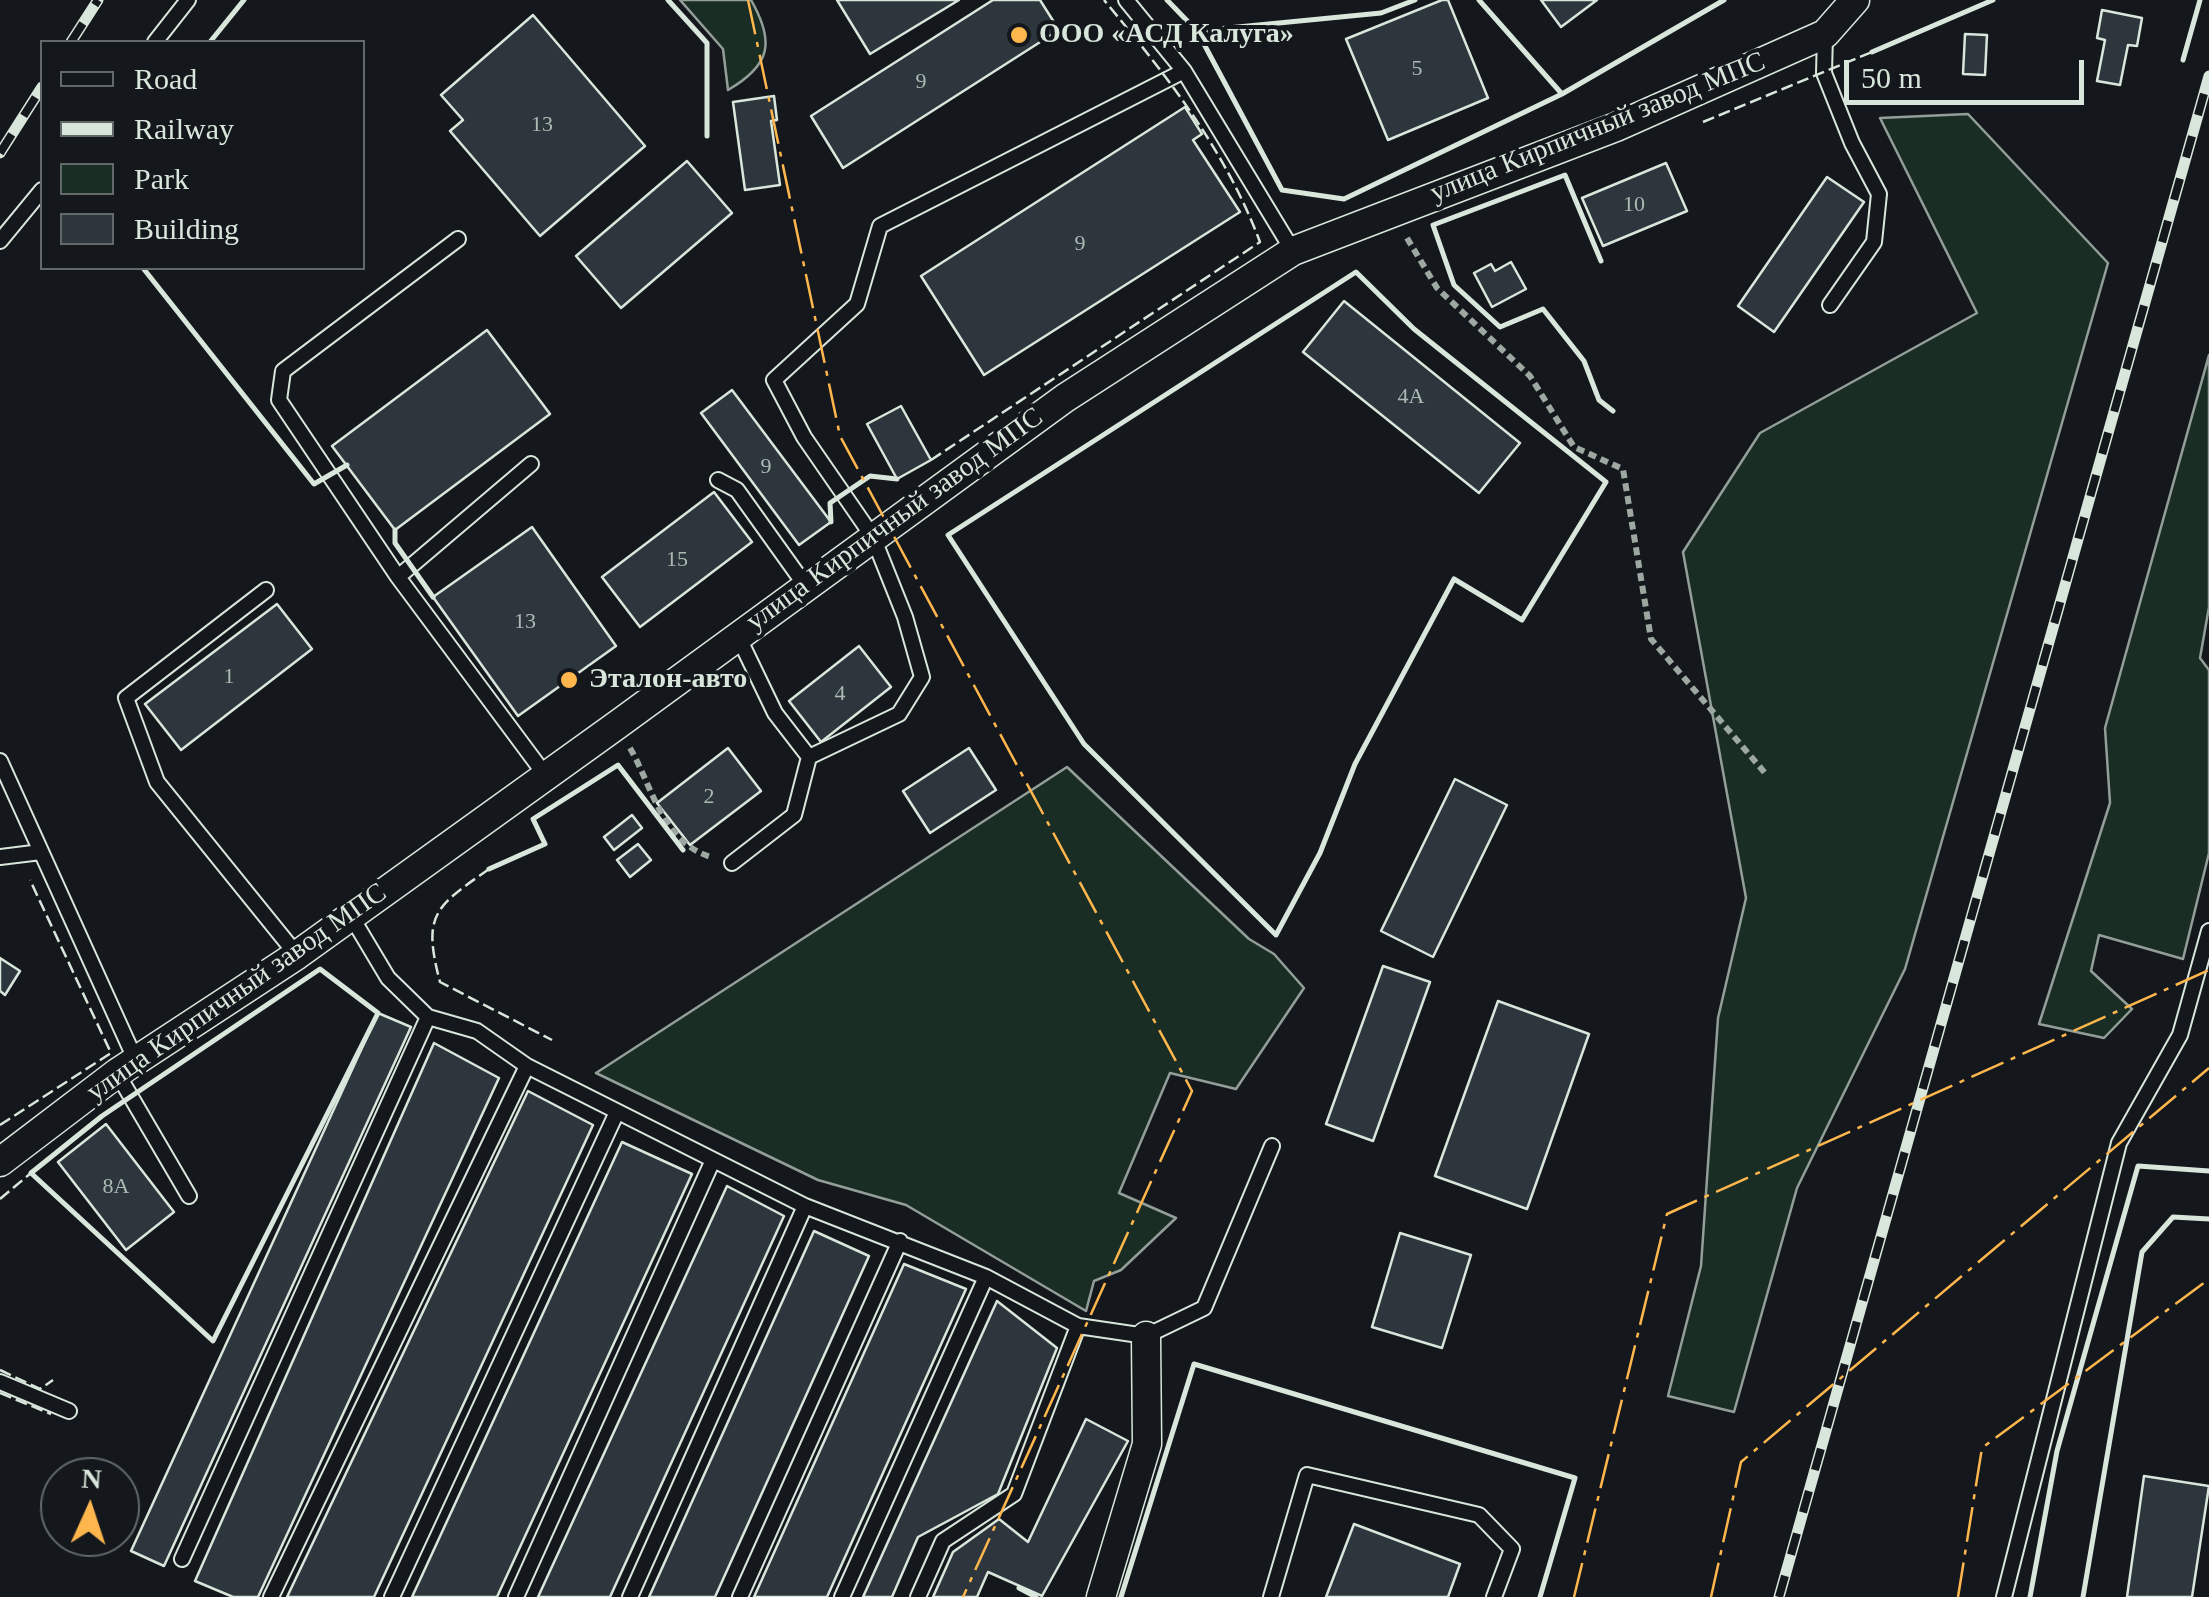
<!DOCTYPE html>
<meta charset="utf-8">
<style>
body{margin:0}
#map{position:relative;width:2209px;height:1597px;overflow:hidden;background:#14181c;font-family:"Times New Roman",serif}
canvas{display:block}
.legend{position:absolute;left:40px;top:40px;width:325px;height:230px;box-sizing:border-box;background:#14181c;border:2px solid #626a69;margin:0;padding:12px 18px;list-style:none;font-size:30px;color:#d8e6dc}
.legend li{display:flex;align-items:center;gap:20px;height:50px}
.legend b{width:50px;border:2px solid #626a69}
.north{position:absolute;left:40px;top:1457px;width:100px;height:100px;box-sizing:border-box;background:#14181c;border:2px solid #626a69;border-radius:50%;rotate:3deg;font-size:28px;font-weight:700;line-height:40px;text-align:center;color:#d8e6dc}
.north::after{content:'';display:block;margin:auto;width:35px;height:45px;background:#ffb74d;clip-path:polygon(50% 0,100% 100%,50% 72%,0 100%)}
.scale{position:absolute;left:1844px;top:60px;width:240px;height:45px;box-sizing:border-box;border:5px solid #d8e6dc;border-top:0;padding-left:12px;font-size:30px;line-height:35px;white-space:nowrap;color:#d8e6dc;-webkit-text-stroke:8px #14181c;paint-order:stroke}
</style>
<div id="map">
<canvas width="2209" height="1597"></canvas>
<ul class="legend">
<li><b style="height:12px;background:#14181c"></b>Road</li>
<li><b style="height:12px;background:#d8e6dc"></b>Railway</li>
<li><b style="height:28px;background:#1a2d24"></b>Park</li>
<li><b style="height:28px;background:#2c363c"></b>Building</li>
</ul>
<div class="north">N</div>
<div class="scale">50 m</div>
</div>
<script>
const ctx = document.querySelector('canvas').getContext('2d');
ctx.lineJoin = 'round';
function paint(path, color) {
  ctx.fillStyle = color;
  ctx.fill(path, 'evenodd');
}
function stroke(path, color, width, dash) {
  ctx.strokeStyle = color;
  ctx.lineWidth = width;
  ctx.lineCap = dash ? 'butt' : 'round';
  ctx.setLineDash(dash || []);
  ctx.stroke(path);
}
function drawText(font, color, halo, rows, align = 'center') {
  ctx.font = font + ' "Times New Roman",serif';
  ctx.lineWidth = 8;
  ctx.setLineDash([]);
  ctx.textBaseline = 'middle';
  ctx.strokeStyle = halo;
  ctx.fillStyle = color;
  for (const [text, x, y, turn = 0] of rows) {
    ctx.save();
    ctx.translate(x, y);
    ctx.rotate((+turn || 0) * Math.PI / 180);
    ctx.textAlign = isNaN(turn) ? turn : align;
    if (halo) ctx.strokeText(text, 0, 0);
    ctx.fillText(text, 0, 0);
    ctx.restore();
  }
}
const green = new Path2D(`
 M 680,0 L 751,0 C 775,42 771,65 728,90 L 723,49 Z
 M 1968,114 L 2108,263 L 1905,969 L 1797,1188 L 1734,1412 L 1668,1396 L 1701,1266 L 1718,1018 L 1746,898 L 1683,552 L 1760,433 L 1977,313 L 1880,118 Z
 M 2209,355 L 2209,607 L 2200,658 L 2209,670 L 2209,853 L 2183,959 L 2099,935 L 2091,971 L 2132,1009 L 2104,1038 L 2039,1024 L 2110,803 L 2105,728 Z
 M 1067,767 L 1249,939 L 1274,954 L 1304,988 L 1236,1089 L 1170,1073 L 1119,1193 L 1176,1218 L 1121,1270 L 1094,1281 L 1086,1311 L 906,1205 L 818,1180 L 596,1073 Z`);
const building = new Path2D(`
 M 837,0 L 959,0 L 870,54 Z
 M 993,0 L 1040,0 L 1059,30 L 843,168 L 811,116 Z
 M 1442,0 L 1448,0 L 1488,98 L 1388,140 L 1346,39 Z
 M 1541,0 L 1597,0 L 1561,27 Z
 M 2102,10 L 2142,18 L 2137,46 L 2128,45 L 2120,85 L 2097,81 L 2105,40 L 2097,38 Z
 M 533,15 L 645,146 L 540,236 L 450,131 L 463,120 L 441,95 Z
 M 1965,34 L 1987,35 L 1985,75 L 1963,74 Z
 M 774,96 L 777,120 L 771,121 L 780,185 L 745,190 L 733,102 Z
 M 1185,107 L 1202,134 L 1193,140 L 1240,212 L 984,375 L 921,276 Z
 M 687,161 L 732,213 L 621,308 L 576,256 Z
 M 1666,163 L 1687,211 L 1603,246 L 1582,198 Z
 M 1827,177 L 1864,202 L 1774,332 L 1738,306 Z
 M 1511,262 L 1526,289 L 1492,307 L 1474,273 L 1491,264 L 1495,271 Z
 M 1344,301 L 1520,443 L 1479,493 L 1303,352 Z
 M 487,330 L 550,414 L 395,530 L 332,446 Z
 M 732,390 L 831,522 L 799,545 L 701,413 Z
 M 901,406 L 931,460 L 897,479 L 867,424 Z
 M 714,492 L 752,542 L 640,627 L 602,577 Z
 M 532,527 L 616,646 L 518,716 L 433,597 Z
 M 277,604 L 312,649 L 181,750 L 145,704 Z
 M 859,646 L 891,687 L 821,742 L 789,701 Z
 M 728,748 L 761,791 L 690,845 L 657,803 Z
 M 969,748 L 996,790 L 930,833 L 903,791 Z
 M 1455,779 L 1507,805 L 1433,957 L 1381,931 Z
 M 632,815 L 642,828 L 614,850 L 604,837 Z
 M 638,844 L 651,860 L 630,877 L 617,860 Z
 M 0,958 L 20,971 L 5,995 L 0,991 Z
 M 1383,966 L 1430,982 L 1373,1141 L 1326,1124 Z
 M 1498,1001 L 1589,1034 L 1527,1209 L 1435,1176 Z
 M 378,1013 L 411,1027 L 164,1566 L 131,1551 Z
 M 434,1043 L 499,1078 L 258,1597 L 233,1597 L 195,1581 Z
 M 528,1091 L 593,1125 L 374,1597 L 287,1597 Z
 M 106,1124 L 174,1212 L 126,1250 L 58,1162 Z
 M 622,1142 L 692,1174 L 497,1597 L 412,1597 Z
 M 727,1186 L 784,1216 L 610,1597 L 538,1597 Z
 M 814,1231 L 869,1256 L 715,1597 L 649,1597 Z
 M 1400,1233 L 1471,1255 L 1442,1348 L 1372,1327 Z
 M 904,1264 L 966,1289 L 827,1597 L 754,1597 Z
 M 997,1301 L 1057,1348 L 998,1494 L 918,1537 L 892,1597 L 863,1597 Z
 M 1086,1419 L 1128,1441 L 1042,1596 L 988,1572 L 977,1597 L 933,1597 L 953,1552 L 999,1519 L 1028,1542 Z
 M 2144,1476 L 2209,1486 L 2192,1597 L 2127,1597 Z
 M 1354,1524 L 1460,1564 L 1448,1597 L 1326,1597 Z`);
const path = new Path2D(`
 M 1407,238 L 1437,288 L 1530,376 L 1574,447 L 1623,469 L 1651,639 L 1765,773
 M 630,748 C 653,788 662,842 711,857`);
const lane = new Path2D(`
 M 1126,0 L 1184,71 L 1293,251
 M 1825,35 L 1824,73 L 1852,143 L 1879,194 L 1874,242 L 1830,305
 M 155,42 L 188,0
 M 458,239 L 283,371 L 279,400 L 398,577 L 546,776
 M 0,241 L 42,190
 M 718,480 L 737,490 L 805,585
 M 398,577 L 531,464
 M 266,590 L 126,698 L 157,782 L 297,955
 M 737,634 L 775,713 L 809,757 L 899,714 L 922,677 L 905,617 L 873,537 L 804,437 L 774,380 L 857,304 L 880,226 L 1184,71
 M 0,761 L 136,1061
 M 0,857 L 41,852
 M 732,863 L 794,815 L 809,757
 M 351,916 L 388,978 L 428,1017 L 477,1031 L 527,1066 L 805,1206 L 986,1277 L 1078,1326 L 1014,1494 L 943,1541 L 918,1597
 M 117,1073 L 189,1196
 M 1078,1326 L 1146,1336 L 1204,1308 L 1272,1146
 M 0,1382 L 69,1411
 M 182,1559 L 428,1017
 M 271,1597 L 527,1066
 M 392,1597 L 617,1112
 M 516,1597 L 713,1160
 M 630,1597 L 805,1206
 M 740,1597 L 900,1241
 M 842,1597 L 986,1277
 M 1271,1597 L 1307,1475 L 1479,1515 L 1512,1549 L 1494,1597
 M 2004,1597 L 2119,1143 L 2180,1035 L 2209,931`);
const street = new Path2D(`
 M 0,1162 L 117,1073 L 297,955 L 617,725 L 1065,398 L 1293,251 L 1616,127 L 1825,34 L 1855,0
 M 1101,1597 L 1147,1444 L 1146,1336`);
const rail = new Path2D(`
 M 71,42 L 98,0
 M 0,153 L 42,87
 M 1779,1597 L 2209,76`);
const fence = new Path2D(`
 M 1703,122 L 1872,52
 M 931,460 L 1260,242 C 1225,149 1167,76 1104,0
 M 489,869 C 435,907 422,914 440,982 L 552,1040
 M 0,1125 L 111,1053 L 30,880
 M 0,1199 L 31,1173
 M 0,1370 L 40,1389 L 53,1380
 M 0,1393 L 51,1414`);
const wall = new Path2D(`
 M 668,0 L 707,43 L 707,136
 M 1167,0 L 1197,31 L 1282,190 L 1344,199 L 1562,94 L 1724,0
 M 1479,0 L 1562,94
 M 1197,31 L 1381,13 L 1415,0
 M 210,42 L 244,0
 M 1872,52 L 1993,0
 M 2183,60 L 2200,0
 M 1601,261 L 1565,175 L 1433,225 L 1454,285 L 1500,327 L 1543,309 L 1584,361 L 1599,400 L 1613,411
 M 143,268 L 314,484 L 347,465
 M 1356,272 L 1414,329 L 1606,482 L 1522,620 L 1454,579 L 1355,764 L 1320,853 L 1276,935 L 1084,744 L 948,535 Z
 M 831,522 L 830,503 L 870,476 L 897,479
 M 395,530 L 395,543 L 433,597
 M 489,869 L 545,844 L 533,819 L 618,765 L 683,850
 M 320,969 L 378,1013 L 213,1341 L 31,1173 L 102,1116 Z
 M 1019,1588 L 1036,1597
 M 1121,1597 L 1194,1364 L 1575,1478 L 1540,1597
 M 2030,1597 L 2057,1451 L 2138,1166 L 2209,1171
 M 2083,1597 L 2142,1252 L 2173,1217 L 2209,1219`);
const power = new Path2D(`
 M 748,0 L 840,436 L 1192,1091 L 963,1597
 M 1574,1597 L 1667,1214 L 2209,970
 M 1711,1597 L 1741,1462 L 2209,1068
 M 1958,1597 L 1982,1448 L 2209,1279`);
const markers = [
 [1019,35,10,"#ffb74d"],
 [569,680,10,"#ffb74d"]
];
const numberNames = [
 ["5",1417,69],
 ["9",921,82],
 ["13",542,125],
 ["10",1634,205],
 ["9",1080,244],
 ["4А",1411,397],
 ["9",766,467],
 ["15",677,560],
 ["13",525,622],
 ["1",229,677],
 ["4",840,694],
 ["2",709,797],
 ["8А",116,1187]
];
const poiNames = [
 ["ООО «АСД Калуга»",1039,35],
 ["Эталон-авто",589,680]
];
const streetNames = [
 ["улица Кирпичный завод МПС",1598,128,-22],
 ["улица Кирпичный завод МПС",895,520,-36],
 ["улица Кирпичный завод МПС",237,993,-35]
];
paint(green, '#1a2d24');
stroke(green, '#939e99', 2.5);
paint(building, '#2c363c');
stroke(building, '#d8e6dc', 2.5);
stroke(lane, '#d8e6dc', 18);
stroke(street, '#d8e6dc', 31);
stroke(path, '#9da8a2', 6, [8, 5]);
stroke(lane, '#14181c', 14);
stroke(street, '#14181c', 28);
stroke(rail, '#d8e6dc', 11);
stroke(rail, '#14181c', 8, [22]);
stroke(fence, '#d8e6dc', 2.5, [12, 5]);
stroke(wall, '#d8e6dc', 5);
stroke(power, '#ffb74d', 2.5, [35, 8, 5, 8]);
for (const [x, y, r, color] of markers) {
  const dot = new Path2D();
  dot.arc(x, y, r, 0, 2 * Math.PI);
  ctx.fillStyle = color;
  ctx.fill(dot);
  stroke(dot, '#14181c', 4);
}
drawText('22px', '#adbab4', null, numberNames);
drawText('bold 28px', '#d8e6dc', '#14181c', poiNames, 'left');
drawText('28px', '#d8e6dc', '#14181c', streetNames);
</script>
